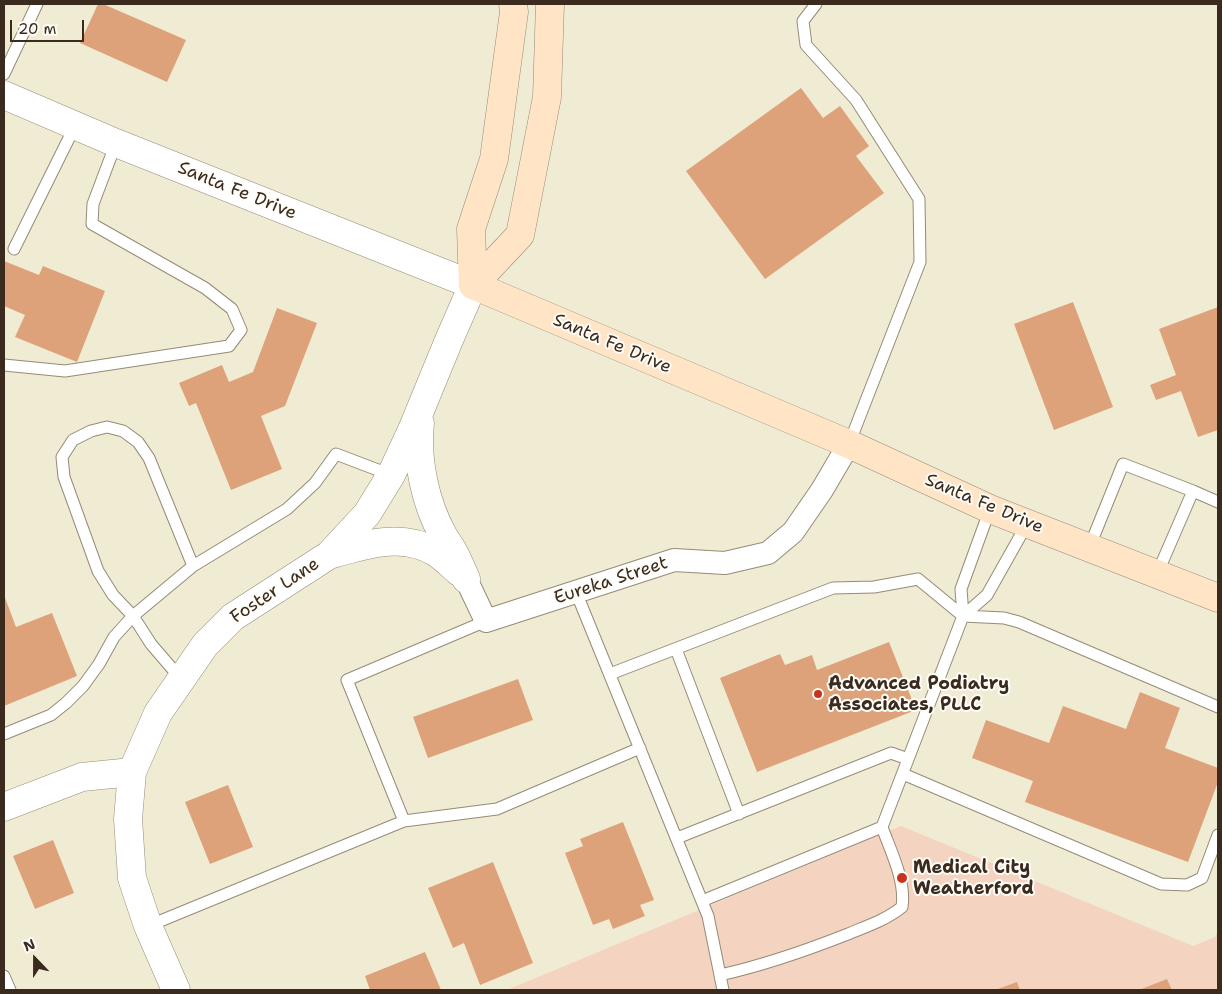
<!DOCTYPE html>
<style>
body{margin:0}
#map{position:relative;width:1222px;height:994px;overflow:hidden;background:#f0ebd3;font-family:"Shantell Sans",sans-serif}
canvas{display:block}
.frame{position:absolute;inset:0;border:5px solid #3b2a1e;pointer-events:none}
.north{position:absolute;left:10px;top:934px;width:50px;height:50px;-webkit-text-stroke:4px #fdfcf7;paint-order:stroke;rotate:338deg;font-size:14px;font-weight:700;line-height:20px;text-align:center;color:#3b2a1e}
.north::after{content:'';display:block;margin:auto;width:18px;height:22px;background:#3b2a1e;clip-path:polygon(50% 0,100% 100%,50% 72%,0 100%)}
.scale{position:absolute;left:10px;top:20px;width:74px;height:22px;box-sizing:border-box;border:2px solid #3b2a1e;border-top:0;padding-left:6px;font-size:15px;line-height:18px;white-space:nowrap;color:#3b2a1e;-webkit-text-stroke:4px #fdfcf7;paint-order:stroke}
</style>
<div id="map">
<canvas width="1222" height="994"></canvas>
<div class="frame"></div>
<div class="north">N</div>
<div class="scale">20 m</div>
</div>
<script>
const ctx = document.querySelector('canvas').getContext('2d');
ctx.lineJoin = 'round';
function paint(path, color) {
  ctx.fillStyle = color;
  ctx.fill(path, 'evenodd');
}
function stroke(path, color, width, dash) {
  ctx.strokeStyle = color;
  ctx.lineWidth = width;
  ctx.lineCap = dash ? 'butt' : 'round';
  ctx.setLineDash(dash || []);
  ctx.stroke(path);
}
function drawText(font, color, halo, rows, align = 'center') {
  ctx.font = font + ' "Shantell Sans",sans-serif';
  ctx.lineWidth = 4;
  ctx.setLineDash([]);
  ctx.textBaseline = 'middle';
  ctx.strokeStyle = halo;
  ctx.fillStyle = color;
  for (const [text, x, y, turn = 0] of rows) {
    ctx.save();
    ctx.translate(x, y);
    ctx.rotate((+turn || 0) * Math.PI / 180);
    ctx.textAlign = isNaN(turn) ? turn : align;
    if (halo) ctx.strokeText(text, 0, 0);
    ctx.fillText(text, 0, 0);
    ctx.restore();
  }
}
const built = new Path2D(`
 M 901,826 L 1193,946 L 1215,937 L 1218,931 L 1218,990 L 507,990 Z`);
const building = new Path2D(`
 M 98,4 L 103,4 L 186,40 L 167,82 L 80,43 Z
 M 801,88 L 823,118 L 840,106 L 869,146 L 856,156 L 884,193 L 765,279 L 686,171 Z
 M 4,261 L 39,275 L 43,266 L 105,291 L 77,362 L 15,337 L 25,315 L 4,306 Z
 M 1073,302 L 1113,407 L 1054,430 L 1014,324 Z
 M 1218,307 L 1218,430 L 1198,437 L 1181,391 L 1156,400 L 1150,385 L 1176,375 L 1159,329 Z
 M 277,308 L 317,323 L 285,406 L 261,416 L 282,469 L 231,490 L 196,403 L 189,406 L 179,383 L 222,365 L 229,382 L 253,372 Z
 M 4,595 L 16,627 L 52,613 L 77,676 L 4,706 Z
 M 889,642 L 916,710 L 757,772 L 720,678 L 780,654 L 785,665 L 812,655 L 817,670 Z
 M 518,679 L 533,720 L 428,758 L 413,717 Z
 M 1140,692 L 1180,708 L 1165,748 L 1218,768 L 1218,782 L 1188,862 L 1025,802 L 1033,781 L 972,758 L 986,720 L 1049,743 L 1063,706 L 1126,729 Z
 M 228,785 L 253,847 L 210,864 L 185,802 Z
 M 623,822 L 654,900 L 640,905 L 645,916 L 613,929 L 609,919 L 593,925 L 565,853 L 583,846 L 580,839 Z
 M 53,840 L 74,893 L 35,909 L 13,856 Z
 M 493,862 L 533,963 L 480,985 L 464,943 L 453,948 L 428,888 Z
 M 425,952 L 441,990 L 370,990 L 365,976 Z
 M 1167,979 L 1172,990 L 1139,990 Z
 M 1017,982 L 1020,990 L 995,990 Z`);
const service = new Path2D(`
 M 816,4 L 803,21 L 806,45 L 856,100 L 919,199 L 920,262 L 849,444
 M 4,74 L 37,4
 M 14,249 L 75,126
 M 4,365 L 65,371 L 229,346 L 241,330 L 232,309 L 205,288 L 92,224 L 93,204 L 116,143
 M 1193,491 L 1218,502
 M 1089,548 L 1123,464 L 1193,491 L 1157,574
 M 576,592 L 708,916 L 723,990
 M 963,616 L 987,595 L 1027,524
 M 676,649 L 739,814
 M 610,674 L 833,588 L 874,587 L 918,579 L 963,616 L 1004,618 L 1019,622 L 1218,707
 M 181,679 L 151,644 L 133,616 L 193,566 L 287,509 L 315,483 L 336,454 L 391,475
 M 4,734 L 51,715 L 66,703 L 83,686 L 99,664 L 114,637 L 133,616 L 113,595 L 98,571 L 64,477 L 62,457 L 73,440 L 91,431 L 107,427 L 123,431 L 138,442 L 149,458 L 193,566
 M 903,774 L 1161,884 L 1187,885 L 1202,878 L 1218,835
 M 404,821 L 347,680 L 486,621
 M 677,838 L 891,753 L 908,759
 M 702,901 L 882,827 L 963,616 L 961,589 L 990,509
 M 148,926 L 404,821 L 497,809 L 640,748
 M 720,975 C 765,965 805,951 848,934 C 867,926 886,920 902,907 C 906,881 891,852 882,827
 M 4,976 L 10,990`);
const minor = new Path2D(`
 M 466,579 L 486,621 L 674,560 L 725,563 L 768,553 L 793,532 L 822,490 L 849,444`);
const tertiary = new Path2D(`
 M 4,95 L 116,143 L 473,285 L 449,340 L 412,430 L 391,475 L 367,514 L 329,555 L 233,617 L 205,645 L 158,713 L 132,772 L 128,819 L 132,878 L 148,926 L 176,990
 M 420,423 C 416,459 425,503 443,535 C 446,541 450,545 453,551 C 458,560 462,570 466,579
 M 329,555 C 363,545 401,532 435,552 C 443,557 451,565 459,572
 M 4,807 L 82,777 L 132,772`);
const secondary = new Path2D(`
 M 473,285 L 849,444 L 990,509 L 1218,598
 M 473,285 L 520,235 L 547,97 L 550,4
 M 473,285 L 471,229 L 494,159 L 514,12 L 513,4`);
const markers = [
 [818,694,5,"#c8321e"],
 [902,878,6,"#c8321e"]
];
const streetNames = [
 ["Santa Fe Drive",237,191,22],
 ["Santa Fe Drive",612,344,23],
 ["Santa Fe Drive",984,504,23],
 ["Eureka Street",611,581,-18],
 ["Foster Lane",275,591,-34]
];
const poiNames = [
 ["Advanced Podiatry",828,684],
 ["Associates, PLLC",828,705],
 ["Medical City",913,868],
 ["Weatherford",913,889]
];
paint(built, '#f4d3c0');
paint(building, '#dea27b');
stroke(service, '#968a78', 13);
stroke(minor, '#968a78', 24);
stroke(tertiary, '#968a78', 29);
stroke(secondary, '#968a78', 29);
stroke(service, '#fff', 11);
stroke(minor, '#fff', 22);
stroke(tertiary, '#fff', 28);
stroke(secondary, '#ffe4c6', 28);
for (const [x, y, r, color] of markers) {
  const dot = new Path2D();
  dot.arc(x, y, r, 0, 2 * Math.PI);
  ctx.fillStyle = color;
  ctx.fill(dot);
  stroke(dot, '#fdfcf7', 2);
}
drawText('18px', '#3b2a1e', '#fdfcf7', streetNames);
drawText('bold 18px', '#3b2a1e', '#fdfcf7', poiNames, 'left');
</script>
